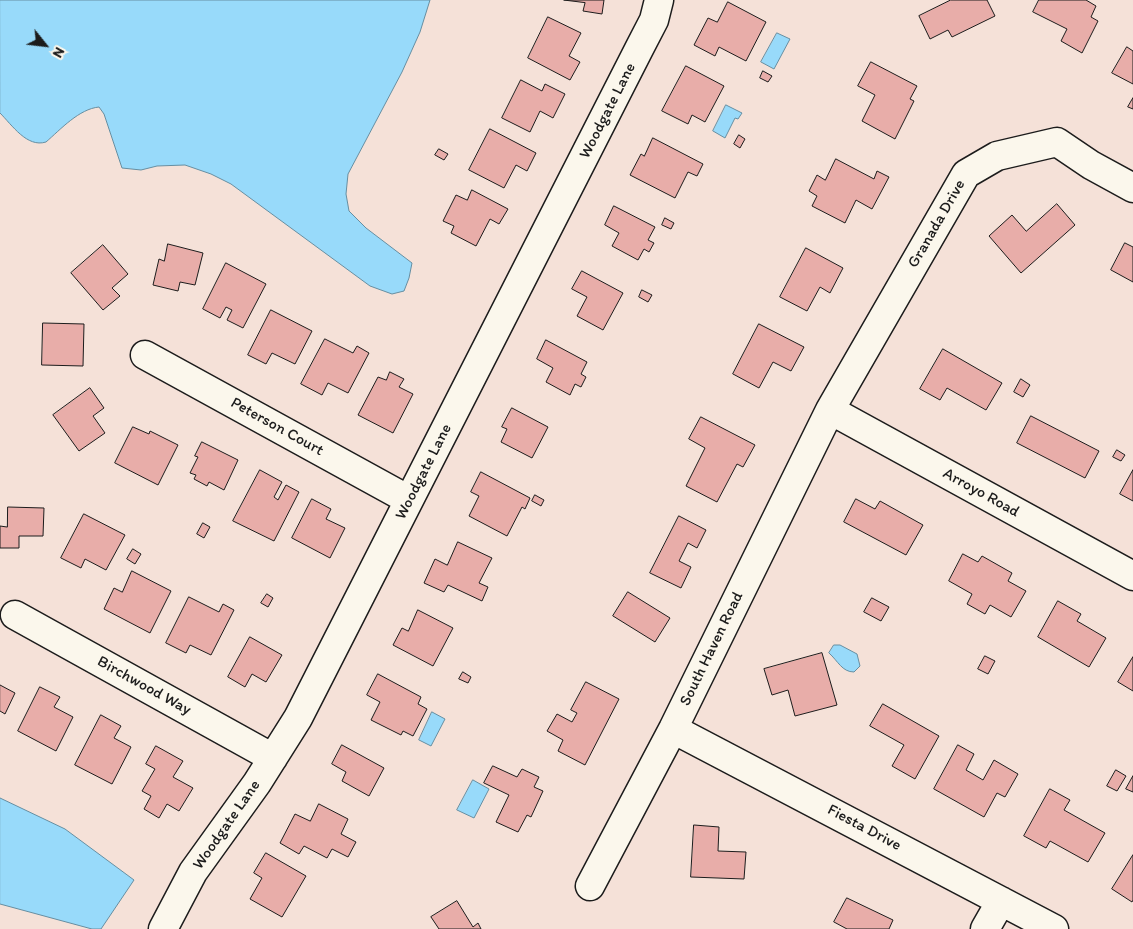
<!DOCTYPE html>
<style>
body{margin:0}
#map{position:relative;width:1133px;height:929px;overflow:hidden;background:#f5e1d8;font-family:Itim,sans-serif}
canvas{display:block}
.north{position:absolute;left:20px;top:20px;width:50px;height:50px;-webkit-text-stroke:4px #fbf7ec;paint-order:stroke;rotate:119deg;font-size:14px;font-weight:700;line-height:20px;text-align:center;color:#1c1c1c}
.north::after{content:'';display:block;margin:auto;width:18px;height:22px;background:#1c1c1c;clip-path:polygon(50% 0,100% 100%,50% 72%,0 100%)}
</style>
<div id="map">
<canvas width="1133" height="929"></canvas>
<div class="north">N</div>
</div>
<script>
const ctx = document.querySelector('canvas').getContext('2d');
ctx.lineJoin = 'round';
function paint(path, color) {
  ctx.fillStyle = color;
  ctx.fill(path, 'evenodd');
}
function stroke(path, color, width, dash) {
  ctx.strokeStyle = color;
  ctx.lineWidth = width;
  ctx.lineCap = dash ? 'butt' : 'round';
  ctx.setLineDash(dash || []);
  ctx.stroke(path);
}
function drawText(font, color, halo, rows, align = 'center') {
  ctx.font = font + ' Itim,sans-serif';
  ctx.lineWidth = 4.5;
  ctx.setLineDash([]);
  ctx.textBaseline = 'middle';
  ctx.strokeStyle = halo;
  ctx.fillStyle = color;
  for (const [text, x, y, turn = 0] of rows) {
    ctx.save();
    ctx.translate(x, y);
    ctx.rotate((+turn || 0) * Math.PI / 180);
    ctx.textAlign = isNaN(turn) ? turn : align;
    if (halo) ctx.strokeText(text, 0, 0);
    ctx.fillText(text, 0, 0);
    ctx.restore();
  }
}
const water = new Path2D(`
 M 0,0 L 430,0 L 420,32 L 402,72 L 348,174 L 346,194 L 349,211 L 366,228 L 412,263 L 409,278 L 404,291 L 392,294 L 370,286 L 231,184 L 211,174 L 185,165 L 157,166 L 141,170 L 122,168 L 104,114 L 99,107 C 79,109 61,129 46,142 C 27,148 12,125 0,113 Z
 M 777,33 L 790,39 L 774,69 L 761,62 Z
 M 726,105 L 742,113 L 738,119 L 735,118 L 725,138 L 713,131 Z
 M 834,645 L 840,645 L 857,654 L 860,666 L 854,672 C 842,672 838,661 829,653 Z
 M 432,712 L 445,719 L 431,746 L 419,740 Z
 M 473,780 L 489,789 L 474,818 L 457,810 Z
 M 0,798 L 65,829 L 134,880 L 101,929 L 92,929 L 0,904 Z`);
const building = new Path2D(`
 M 564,0 L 604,0 L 602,14 L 583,11 L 585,3 Z
 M 951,0 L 987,0 L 995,16 L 952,37 L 948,30 L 930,39 L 919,16 Z
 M 1039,0 L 1086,0 L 1096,6 L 1091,17 L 1098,21 L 1082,53 L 1061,41 L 1067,29 L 1033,12 Z
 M 728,2 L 766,22 L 746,61 L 719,47 L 715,56 L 694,45 L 708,18 L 717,22 Z
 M 548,17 L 581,33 L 569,56 L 580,62 L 570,80 L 528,58 Z
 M 1127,47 L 1133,51 L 1133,84 L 1112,73 Z
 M 871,62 L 917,86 L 910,99 L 914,101 L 895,139 L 862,121 L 875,95 L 858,86 Z
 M 686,66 L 724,86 L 705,122 L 692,115 L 688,124 L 662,111 Z
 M 763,71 L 772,76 L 768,82 L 760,78 Z
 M 521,80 L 542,91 L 545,84 L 565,94 L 553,118 L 540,111 L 530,132 L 502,118 Z
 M 1133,98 L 1133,109 L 1128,107 Z
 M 490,129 L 536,153 L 527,171 L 516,165 L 504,188 L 469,170 Z
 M 739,135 L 745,139 L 740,148 L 734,144 Z
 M 653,138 L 703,164 L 697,176 L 688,172 L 675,198 L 630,175 L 641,154 L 644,156 Z
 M 439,149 L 448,154 L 444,160 L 435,155 Z
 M 836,159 L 874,179 L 877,171 L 889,177 L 872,209 L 856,200 L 845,223 L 812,206 L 817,196 L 809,191 L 817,175 L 825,180 Z
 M 472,190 L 508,209 L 499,224 L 490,219 L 476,246 L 451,233 L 454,226 L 443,221 L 456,195 L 467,200 Z
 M 1057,204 L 1075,225 L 1021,273 L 989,236 L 1012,215 L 1026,231 Z
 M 614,206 L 655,227 L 648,240 L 654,243 L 649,252 L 644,249 L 638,260 L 612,246 L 619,233 L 605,225 Z
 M 665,218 L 674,223 L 671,229 L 662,225 Z
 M 1125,243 L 1133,247 L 1133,282 L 1111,270 Z
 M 168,244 L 203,253 L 195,285 L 180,282 L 178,291 L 153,285 L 159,259 L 164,261 Z
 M 103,245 L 128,274 L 112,288 L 120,296 L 103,310 L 71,273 Z
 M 806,248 L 843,268 L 830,293 L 820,287 L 807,311 L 780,297 Z
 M 226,263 L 266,284 L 243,328 L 227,320 L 232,310 L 226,307 L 220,318 L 203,309 Z
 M 582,271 L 623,293 L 603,330 L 577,316 L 587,297 L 572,289 Z
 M 642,290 L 652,295 L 648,302 L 639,297 Z
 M 271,310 L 312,331 L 295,364 L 272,353 L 266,364 L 248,355 Z
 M 43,323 L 84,324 L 83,366 L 42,365 Z
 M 759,324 L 804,347 L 791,371 L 773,362 L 759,388 L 733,374 Z
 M 325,339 L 353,353 L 357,346 L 369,353 L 348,393 L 328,383 L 322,395 L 301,384 Z
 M 546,340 L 587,362 L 581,374 L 586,377 L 581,387 L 575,384 L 570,395 L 546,382 L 553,368 L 537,359 Z
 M 943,349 L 1002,383 L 986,410 L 947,388 L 940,400 L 920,389 Z
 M 390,372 L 404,379 L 399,387 L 413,394 L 393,433 L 358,415 L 378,377 L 386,380 Z
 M 1021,379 L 1030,385 L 1023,397 L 1014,392 Z
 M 90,388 L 104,408 L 93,416 L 105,433 L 79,451 L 53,415 Z
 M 512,408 L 548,427 L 532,458 L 501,442 L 507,429 L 502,427 Z
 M 1031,416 L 1099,451 L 1085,478 L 1017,443 Z
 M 701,417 L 755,445 L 743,467 L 737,464 L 717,502 L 686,486 L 705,448 L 689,439 Z
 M 133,427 L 149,434 L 150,431 L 178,445 L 158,485 L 115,463 Z
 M 202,442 L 238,460 L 224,490 L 209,482 L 207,486 L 194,479 L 196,475 L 190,473 L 198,457 L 195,456 Z
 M 1117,450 L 1125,455 L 1121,461 L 1113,457 Z
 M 260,470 L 282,482 L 274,497 L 278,500 L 286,485 L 299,492 L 274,541 L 233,521 Z
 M 1133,470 L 1133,501 L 1120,494 Z
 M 481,472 L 530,498 L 525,509 L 522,507 L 507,536 L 469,516 L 479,496 L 471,492 Z
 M 535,495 L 544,500 L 541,506 L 532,501 Z
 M 312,499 L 331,509 L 326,519 L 345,528 L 330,558 L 292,538 Z
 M 856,499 L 875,509 L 880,501 L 923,525 L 906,555 L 844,522 Z
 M 8,507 L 44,508 L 43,536 L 19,536 L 19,548 L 0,548 L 0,526 L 7,527 Z
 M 84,514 L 125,535 L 106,570 L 85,559 L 81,568 L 61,558 Z
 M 679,516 L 706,530 L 697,548 L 688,543 L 679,561 L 691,567 L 681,588 L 650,573 Z
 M 203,523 L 210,527 L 204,538 L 197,534 Z
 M 458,542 L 492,558 L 479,583 L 488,587 L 482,601 L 448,585 L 444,592 L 424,583 L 435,559 L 447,565 Z
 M 133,549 L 141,554 L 135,564 L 127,559 Z
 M 963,554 L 978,562 L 982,556 L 1012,573 L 1008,581 L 1026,591 L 1011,617 L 990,605 L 985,614 L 967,604 L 972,594 L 949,581 Z
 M 132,571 L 171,591 L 150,633 L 104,609 L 114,588 L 122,592 Z
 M 628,592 L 670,618 L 655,642 L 613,616 Z
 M 267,594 L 273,598 L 268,607 L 261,603 Z
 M 189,597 L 219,612 L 223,604 L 234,610 L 211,655 L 190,645 L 186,653 L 166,643 Z
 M 872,598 L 889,607 L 881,621 L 864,612 Z
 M 1058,601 L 1081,614 L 1077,621 L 1106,638 L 1089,667 L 1038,637 Z
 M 418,610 L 453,628 L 433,666 L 393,645 L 402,628 L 408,631 Z
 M 250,637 L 282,655 L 266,682 L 252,674 L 245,687 L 228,677 Z
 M 822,653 L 837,705 L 795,716 L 788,690 L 772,695 L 764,669 Z
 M 985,656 L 995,661 L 988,674 L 978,669 Z
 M 1133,657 L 1133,691 L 1118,682 Z
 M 463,672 L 471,677 L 468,683 L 459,679 Z
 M 378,674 L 421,697 L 418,704 L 427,709 L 413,736 L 403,731 L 401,735 L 371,720 L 380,702 L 367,695 Z
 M 586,682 L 619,699 L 585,765 L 558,751 L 563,740 L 547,731 L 557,714 L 572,722 L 577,713 L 571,710 Z
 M 0,685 L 15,693 L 5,714 L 0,711 Z
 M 40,687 L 60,697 L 54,707 L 73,717 L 56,751 L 18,731 Z
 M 883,704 L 939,736 L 915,779 L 892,766 L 904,745 L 870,726 Z
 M 101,715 L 121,726 L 114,738 L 131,747 L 112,784 L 75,765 Z
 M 342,745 L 384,768 L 369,796 L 342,781 L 346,772 L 332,764 Z
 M 958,745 L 974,754 L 966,770 L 983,780 L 994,760 L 1018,774 L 1005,797 L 997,793 L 984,817 L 934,789 Z
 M 156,746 L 183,761 L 173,777 L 193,788 L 179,811 L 167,804 L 159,818 L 144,809 L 151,796 L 142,791 L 155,769 L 146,764 Z
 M 493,766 L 517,777 L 522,769 L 539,777 L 534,787 L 543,791 L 531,817 L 527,815 L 518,832 L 496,822 L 509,795 L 484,783 Z
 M 1116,770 L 1126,776 L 1117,791 L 1107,786 Z
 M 1133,776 L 1133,792 L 1126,789 Z
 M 1050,789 L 1070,800 L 1064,810 L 1105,833 L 1088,862 L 1050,841 L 1046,848 L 1024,836 Z
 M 319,804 L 348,819 L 341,834 L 356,842 L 348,857 L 332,849 L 327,858 L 304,846 L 299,854 L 280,843 L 295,814 L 310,821 Z
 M 694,825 L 719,827 L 718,851 L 746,852 L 744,879 L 691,877 Z
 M 266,853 L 306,876 L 282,917 L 250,899 L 262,878 L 254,873 Z
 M 1133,855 L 1133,900 L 1132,902 L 1112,889 Z
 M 847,898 L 893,920 L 889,929 L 847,929 L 834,922 Z
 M 457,901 L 473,927 L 478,923 L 481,929 L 439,929 L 431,917 Z`);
const minor = new Path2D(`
 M 145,355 L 409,500
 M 830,410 L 1133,576
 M 15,615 L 273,758
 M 673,729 L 1054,929
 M 590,886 L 673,729 L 830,410 L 966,174 L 997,156 L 1057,142 L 1091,165 L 1133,188
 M 163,929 L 193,872 L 257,783 L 298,718 L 639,49 L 654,20 L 659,0
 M 985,929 L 1001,901`);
const streetNames = [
 ["Woodgate Lane",608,111,-63],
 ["Granada Drive",937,224,-60],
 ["Peterson Court",277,427,29],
 ["Woodgate Lane",424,472,-63],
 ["Arroyo Road",981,493,29],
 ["South Haven Road",712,649,-64],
 ["Birchwood Way",144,686,29],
 ["Woodgate Lane",227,825,-55],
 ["Fiesta Drive",864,828,28]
];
paint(water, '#98dafa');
stroke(water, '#668ea1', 1);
paint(building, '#e8ada9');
stroke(building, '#1c1c1c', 1);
stroke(minor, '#1c1c1c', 31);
stroke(minor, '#fbf7ec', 28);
drawText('16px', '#1c1c1c', '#fbf7ec', streetNames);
</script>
